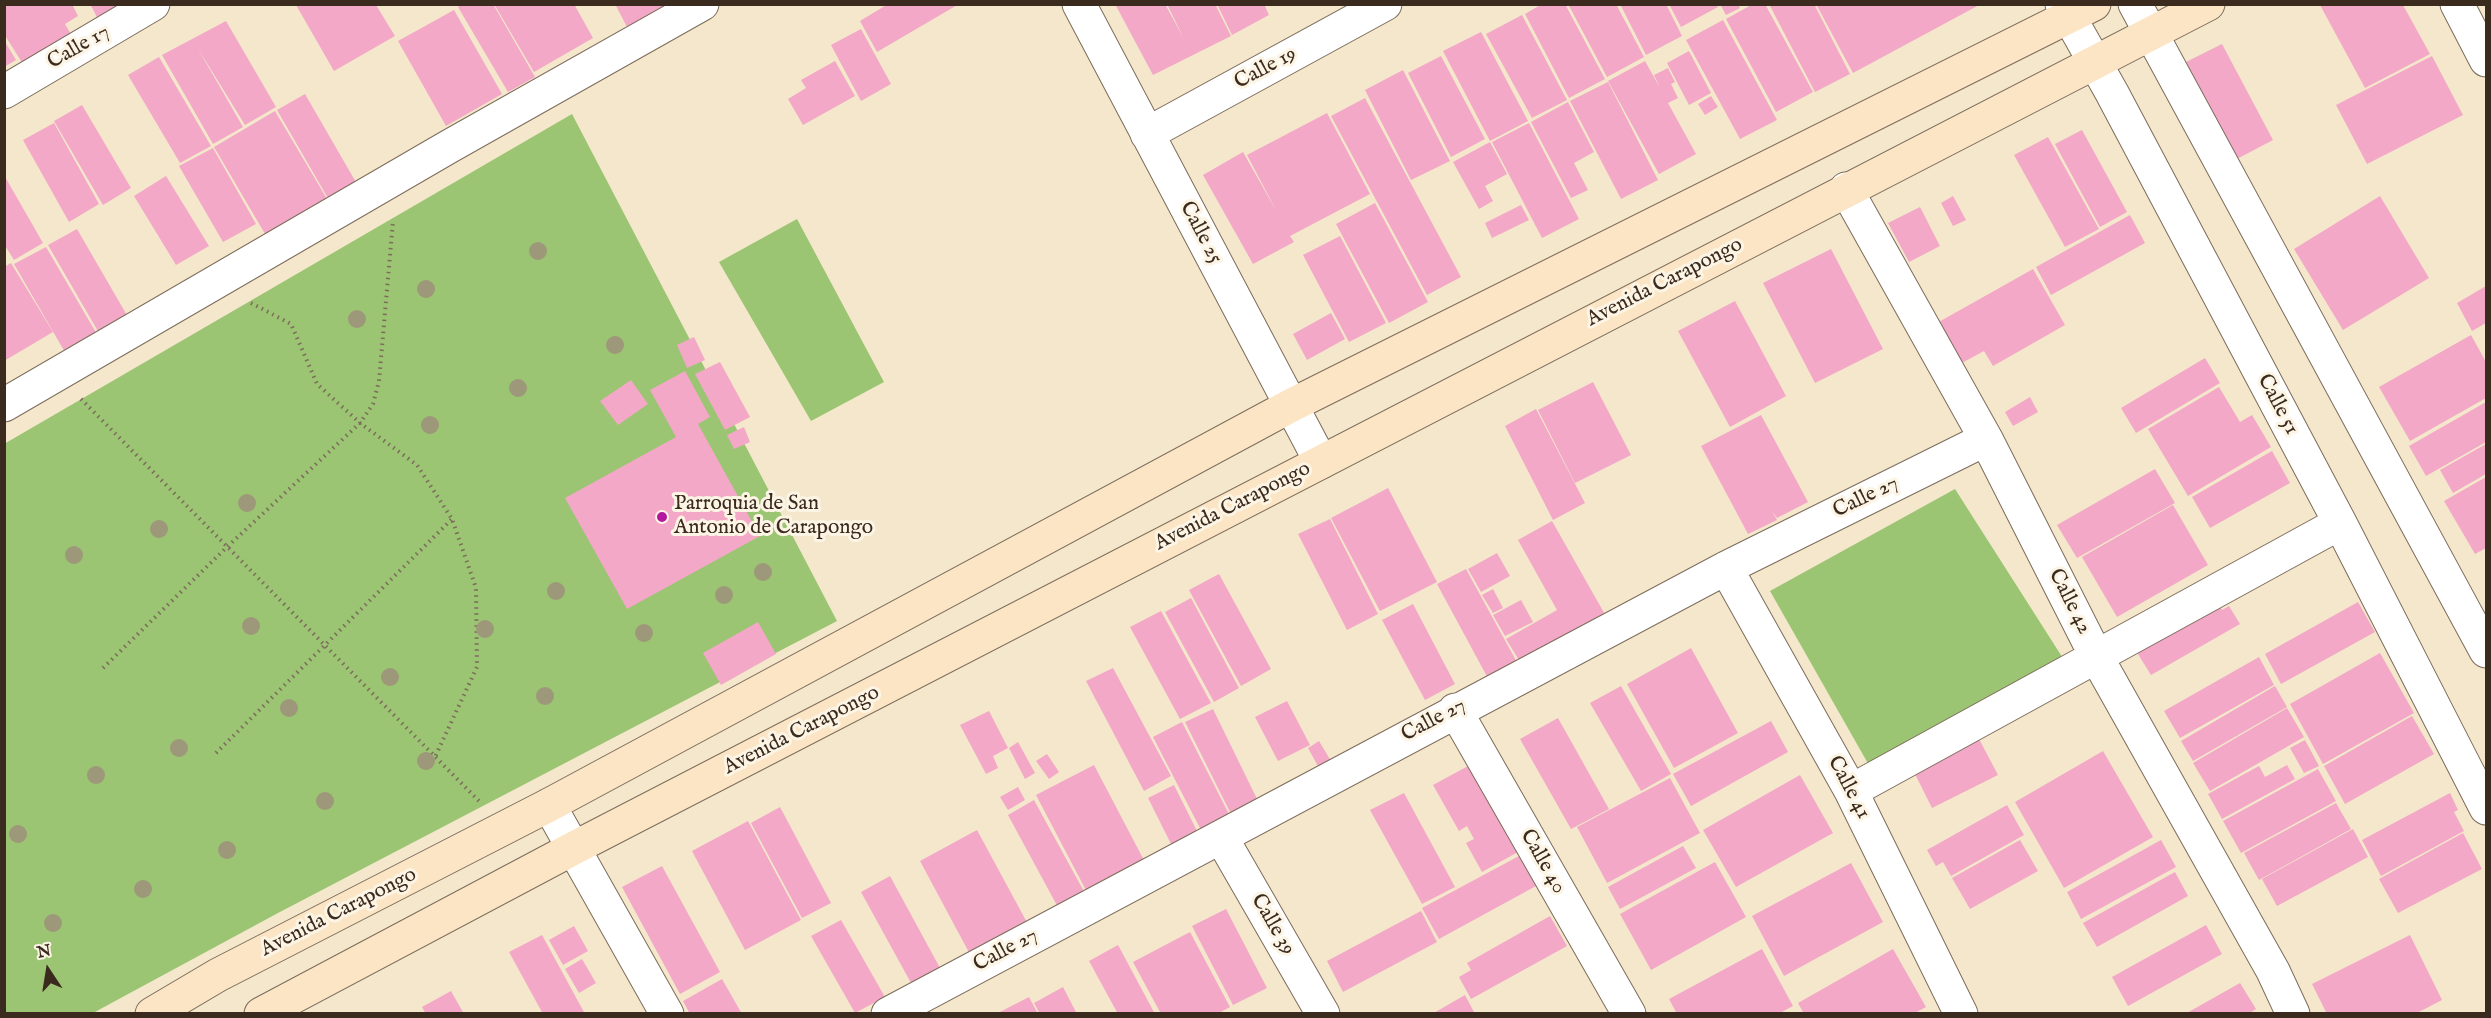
<!DOCTYPE html>
<style>
body{margin:0}
#map{position:relative;width:2491px;height:1018px;overflow:hidden;background:#f4e7cc;font-family:"IM FELL English",serif}
canvas{display:block}
.frame{position:absolute;inset:0;border:6px solid #3b2a1e;pointer-events:none}
.north{position:absolute;left:18px;top:940px;width:60px;height:60px;-webkit-text-stroke:4px #fcf5e5;paint-order:stroke;rotate:348deg;font-size:16px;font-weight:700;line-height:24px;text-align:center;color:#3b2a1e}
.north::after{content:'';display:block;margin:auto;width:21px;height:27px;background:#3b2a1e;clip-path:polygon(50% 0,100% 100%,50% 72%,0 100%)}
</style>
<div id="map">
<canvas width="2491" height="1018"></canvas>
<div class="frame"></div>
<div class="north">N</div>
</div>
<script>
const ctx = document.querySelector('canvas').getContext('2d');
ctx.lineJoin = 'round';
function paint(path, color) {
  ctx.fillStyle = color;
  ctx.fill(path, 'evenodd');
}
function stroke(path, color, width, dash) {
  ctx.strokeStyle = color;
  ctx.lineWidth = width;
  ctx.lineCap = dash ? 'butt' : 'round';
  ctx.setLineDash(dash || []);
  ctx.stroke(path);
}
function drawText(font, color, halo, rows, align = 'center') {
  ctx.font = font + ' "IM FELL English",serif';
  ctx.lineWidth = 6;
  ctx.setLineDash([]);
  ctx.textBaseline = 'middle';
  ctx.strokeStyle = halo;
  ctx.fillStyle = color;
  for (const [text, x, y, turn = 0] of rows) {
    ctx.save();
    ctx.translate(x, y);
    ctx.rotate((+turn || 0) * Math.PI / 180);
    ctx.textAlign = isNaN(turn) ? turn : align;
    if (halo) ctx.strokeText(text, 0, 0);
    ctx.fillText(text, 0, 0);
    ctx.restore();
  }
}
const green = new Path2D(`
 M 572,114 L 837,621 L 278,913 L 93,1013 L 5,1013 L 4,444 Z
 M 797,219 L 884,382 L 811,421 L 719,262 Z
 M 1955,489 L 2066,663 L 1870,767 L 1770,591 Z`);
const building = new Path2D(`
 M 4,4 L 72,4 L 78,16 L 65,24 L 72,36 L 23,64 L 4,34 Z
 M 90,4 L 123,4 L 98,19 Z
 M 462,4 L 493,4 L 535,77 L 508,92 L 458,7 Z
 M 494,4 L 574,4 L 593,38 L 534,72 Z
 M 615,4 L 668,4 L 627,27 Z
 M 888,4 L 959,4 L 877,52 L 860,21 Z
 M 1115,4 L 1165,4 L 1183,37 L 1167,4 L 1215,4 L 1231,36 L 1153,75 Z
 M 1217,4 L 1264,4 L 1269,15 L 1232,35 Z
 M 1542,4 L 1565,4 L 1605,79 L 1569,98 L 1525,14 Z
 M 1568,4 L 1616,4 L 1644,57 L 1607,77 Z
 M 1620,4 L 1666,4 L 1682,36 L 1646,55 Z
 M 1669,4 L 1716,4 L 1718,7 L 1681,27 Z
 M 1720,4 L 1738,4 L 1740,8 L 1726,15 Z
 M 1753,4 L 1765,4 L 1813,92 L 1776,112 L 1726,19 Z
 M 1769,4 L 1814,4 L 1850,74 L 1815,92 Z
 M 1816,4 L 1981,4 L 1853,73 Z
 M 296,5 L 376,5 L 395,36 L 334,71 Z
 M 2320,5 L 2403,5 L 2430,54 L 2365,88 Z
 M 454,10 L 502,94 L 446,126 L 398,41 Z
 M 1522,15 L 1567,100 L 1532,118 L 1486,34 Z
 M 1723,20 L 1777,120 L 1740,139 L 1686,40 Z
 M 226,21 L 276,107 L 245,125 L 197,47 L 243,127 L 213,144 L 162,55 Z
 M 861,29 L 891,84 L 861,101 L 831,45 Z
 M 1481,32 L 1528,121 L 1490,141 L 1443,51 Z
 M 4,40 L 16,60 L 4,67 Z
 M 2222,44 L 2273,140 L 2235,160 L 2184,63 Z
 M 1689,51 L 1711,93 L 1689,105 L 1667,63 Z
 M 1441,56 L 1485,139 L 1451,157 L 1408,73 Z
 M 2432,56 L 2463,115 L 2367,164 L 2336,105 Z
 M 159,57 L 211,146 L 180,163 L 128,75 Z
 M 835,61 L 855,96 L 803,125 L 788,99 L 806,88 L 801,80 Z
 M 1645,61 L 1660,88 L 1654,75 L 1668,68 L 1675,82 L 1671,84 L 1678,98 L 1668,103 L 1696,154 L 1659,174 L 1608,81 Z
 M 1403,70 L 1450,161 L 1411,180 L 1365,90 Z
 M 1608,82 L 1658,180 L 1621,199 L 1570,101 Z
 M 305,94 L 357,184 L 329,200 L 277,110 Z
 M 1711,96 L 1718,107 L 1705,115 L 1698,104 Z
 M 1365,98 L 1461,277 L 1427,295 L 1331,116 Z
 M 1568,102 L 1594,152 L 1574,163 L 1588,190 L 1571,198 L 1531,122 Z
 M 82,105 L 131,188 L 103,205 L 54,121 Z
 M 275,111 L 330,204 L 268,239 L 214,147 Z
 M 1327,113 L 1370,194 L 1290,236 L 1294,242 L 1253,264 L 1203,175 L 1243,152 L 1277,212 L 1247,155 Z
 M 54,123 L 99,204 L 69,222 L 23,140 Z
 M 1529,123 L 1579,219 L 1542,238 L 1492,142 Z
 M 2082,130 L 2127,212 L 2100,227 L 2055,144 Z
 M 2048,137 L 2099,229 L 2065,247 L 2014,155 Z
 M 1490,142 L 1507,174 L 1485,186 L 1493,201 L 1479,209 L 1453,162 Z
 M 213,148 L 256,224 L 223,242 L 179,166 Z
 M 4,175 L 43,243 L 14,260 L 4,244 Z
 M 166,176 L 209,246 L 176,265 L 134,196 Z
 M 1953,196 L 1966,220 L 1953,226 L 1941,203 Z
 M 2380,196 L 2429,278 L 2343,330 L 2294,249 Z
 M 1375,203 L 1428,302 L 1389,323 L 1336,224 Z
 M 1521,205 L 1529,220 L 1492,238 L 1485,223 Z
 M 1920,207 L 1940,246 L 1909,262 L 1888,223 Z
 M 2130,215 L 2145,243 L 2051,295 L 2036,267 Z
 M 77,229 L 128,317 L 99,333 L 48,245 Z
 M 1340,236 L 1386,323 L 1349,342 L 1303,255 Z
 M 46,247 L 98,336 L 66,354 L 14,264 Z
 M 1831,249 L 1883,349 L 1815,383 L 1763,283 Z
 M 11,263 L 53,332 L 4,361 L 4,267 Z
 M 2033,269 L 2065,325 L 1993,366 L 1984,351 L 1960,364 L 1937,323 Z
 M 2486,286 L 2486,323 L 2472,331 L 2457,303 Z
 M 1735,301 L 1786,396 L 1730,427 L 1678,331 Z
 M 1331,313 L 1345,339 L 1307,360 L 1293,334 Z
 M 2471,335 L 2486,362 L 2486,398 L 2410,441 L 2379,387 Z
 M 694,337 L 705,360 L 687,368 L 677,345 Z
 M 2205,358 L 2220,383 L 2136,433 L 2121,408 Z
 M 720,362 L 750,417 L 725,430 L 695,374 Z
 M 685,371 L 710,417 L 698,424 L 760,536 L 627,609 L 565,498 L 676,437 L 650,390 Z
 M 631,380 L 648,404 L 618,425 L 600,401 Z
 M 1593,382 L 1631,455 L 1575,483 L 1538,410 Z
 M 2219,387 L 2240,422 L 2252,415 L 2271,447 L 2188,496 L 2148,429 Z
 M 2030,397 L 2038,412 L 2013,426 L 2005,412 Z
 M 2486,402 L 2486,442 L 2426,476 L 2409,446 Z
 M 1536,409 L 1585,503 L 1553,520 L 1505,426 Z
 M 1761,415 L 1808,502 L 1777,518 L 1772,511 L 1777,520 L 1748,534 L 1701,446 Z
 M 744,427 L 750,442 L 734,449 L 727,435 Z
 M 2486,444 L 2486,474 L 2453,493 L 2440,470 Z
 M 2272,451 L 2290,483 L 2210,528 L 2192,497 Z
 M 2155,469 L 2175,503 L 2077,558 L 2057,525 Z
 M 2486,477 L 2486,548 L 2475,554 L 2444,501 Z
 M 1388,488 L 1437,582 L 1380,611 L 1331,518 Z
 M 2173,505 L 2208,565 L 2117,617 L 2082,557 Z
 M 1330,519 L 1378,614 L 1347,630 L 1298,534 Z
 M 1552,521 L 1607,618 L 1522,665 L 1506,639 L 1557,610 L 1518,540 Z
 M 1497,553 L 1510,576 L 1481,592 L 1468,569 Z
 M 1466,569 L 1519,666 L 1490,682 L 1437,584 Z
 M 1219,574 L 1271,669 L 1241,686 L 1189,590 Z
 M 1493,589 L 1503,608 L 1493,613 L 1482,595 Z
 M 1191,598 L 1239,688 L 1214,702 L 1165,612 Z
 M 2216,598 L 2222,610 L 2229,606 L 2240,624 L 2151,675 L 2133,646 Z
 M 1521,600 L 1533,622 L 1505,636 L 1493,615 Z
 M 2358,602 L 2375,632 L 2281,684 L 2265,654 Z
 M 1413,604 L 1455,684 L 1425,700 L 1382,620 Z
 M 1161,611 L 1211,703 L 1180,719 L 1130,627 Z
 M 758,622 L 776,654 L 721,685 L 703,653 Z
 M 1691,648 L 1738,733 L 1674,768 L 1627,684 Z
 M 2380,653 L 2414,713 L 2323,764 L 2290,704 Z
 M 2259,657 L 2274,685 L 2180,738 L 2164,711 Z
 M 1113,668 L 1171,776 L 1144,791 L 1086,681 Z
 M 1621,686 L 1671,774 L 1641,791 L 1590,703 Z
 M 2275,686 L 2287,707 L 2193,761 L 2181,741 Z
 M 1287,701 L 1310,745 L 1278,761 L 1255,717 Z
 M 2287,708 L 2304,737 L 2210,791 L 2193,763 Z
 M 1213,709 L 1258,801 L 1231,814 L 1185,722 Z
 M 989,711 L 1008,748 L 993,756 L 998,768 L 986,774 L 960,725 Z
 M 2412,716 L 2434,754 L 2345,804 L 2324,766 Z
 M 1558,718 L 1609,809 L 1571,829 L 1520,739 Z
 M 1771,721 L 1788,752 L 1691,806 L 1673,774 Z
 M 1182,722 L 1231,818 L 1202,832 L 1153,737 Z
 M 1978,737 L 1998,775 L 1932,808 L 1913,770 Z
 M 2305,740 L 2319,766 L 2304,773 L 2290,748 Z
 M 1319,741 L 1331,761 L 1319,768 L 1308,748 Z
 M 1018,742 L 1035,773 L 1025,779 L 1009,748 Z
 M 2103,751 L 2153,837 L 2064,888 L 2015,802 Z
 M 1047,754 L 1059,772 L 1049,779 L 1036,761 Z
 M 1094,765 L 1147,866 L 1089,896 L 1036,795 Z
 M 1470,765 L 1518,852 L 1482,872 L 1466,843 L 1474,839 L 1467,826 L 1459,831 L 1433,785 Z
 M 2287,765 L 2295,779 L 2222,819 L 2208,794 L 2259,766 L 2265,777 Z
 M 2318,769 L 2336,801 L 2241,853 L 2223,821 Z
 M 1800,775 L 1833,833 L 1736,887 L 1703,830 Z
 M 1670,778 L 1700,833 L 1607,883 L 1577,827 Z
 M 1174,785 L 1200,837 L 1174,850 L 1148,798 Z
 M 1018,787 L 1025,800 L 1008,810 L 1000,797 Z
 M 1404,793 L 1455,887 L 1422,904 L 1370,810 Z
 M 2450,793 L 2458,810 L 2454,812 L 2464,831 L 2381,876 L 2362,840 Z
 M 1034,800 L 1087,897 L 1060,911 L 1008,815 Z
 M 2336,803 L 2351,829 L 2259,880 L 2244,853 Z
 M 2007,805 L 2024,835 L 1951,876 L 1943,862 L 1936,866 L 1927,850 Z
 M 780,807 L 831,903 L 802,918 L 751,823 Z
 M 748,821 L 801,920 L 745,950 L 692,851 Z
 M 2353,829 L 2368,857 L 2277,906 L 2262,879 Z
 M 977,830 L 1030,928 L 972,958 L 920,861 Z
 M 2463,833 L 2482,869 L 2398,913 L 2379,879 Z
 M 2020,840 L 2038,871 L 1970,909 L 1952,878 Z
 M 2161,840 L 2176,867 L 2081,919 L 2067,892 Z
 M 1683,846 L 1696,868 L 1620,909 L 1608,887 Z
 M 1519,856 L 1536,886 L 1439,939 L 1422,908 Z
 M 1715,862 L 1746,917 L 1651,970 L 1620,914 Z
 M 1851,863 L 1883,922 L 1784,976 L 1752,916 Z
 M 662,866 L 720,972 L 680,994 L 622,887 Z
 M 2175,872 L 2188,896 L 2097,947 L 2083,923 Z
 M 890,876 L 940,968 L 911,983 L 861,892 Z
 M 1226,909 L 1267,988 L 1233,1005 L 1192,926 Z
 M 1421,911 L 1437,942 L 1343,992 L 1327,961 Z
 M 1550,916 L 1567,946 L 1471,999 L 1459,977 L 1471,970 L 1467,963 Z
 M 841,920 L 885,997 L 855,1013 L 811,936 Z
 M 2206,925 L 2222,954 L 2128,1006 L 2112,977 Z
 M 574,926 L 588,951 L 563,965 L 549,940 Z
 M 1190,932 L 1230,1007 L 1217,1014 L 1161,1014 L 1133,962 Z
 M 542,935 L 585,1014 L 543,1014 L 509,952 Z
 M 2410,935 L 2442,1000 L 2415,1014 L 2327,1014 L 2312,984 Z
 M 1118,945 L 1155,1014 L 1118,1014 L 1089,961 Z
 M 1762,949 L 1793,1006 L 1778,1014 L 1677,1014 L 1669,999 Z
 M 1893,949 L 1926,1007 L 1913,1014 L 1804,1014 L 1798,1003 Z
 M 582,959 L 596,983 L 579,993 L 565,969 Z
 M 722,979 L 742,1014 L 690,1014 L 683,1001 Z
 M 2240,983 L 2256,1009 L 2248,1014 L 2185,1014 Z
 M 1063,987 L 1077,1014 L 1040,1014 L 1034,1003 Z
 M 451,991 L 464,1014 L 426,1014 L 422,1007 Z
 M 1465,995 L 1475,1014 L 1432,1014 Z
 M 1029,997 L 1038,1014 L 996,1014 Z`);
const path = new Path2D(`
 M 251,303 L 291,324 L 317,384 L 360,423 L 417,465 L 452,519 L 476,588 L 477,667 L 435,757
 M 81,399 L 479,801
 M 103,668 L 227,547 L 360,423 L 373,404 L 379,381 L 393,221
 M 216,753 L 452,519`);
const street = new Path2D(`
 M 1079,4 L 1321,462
 M 2062,4 L 2112,93 L 2340,523 L 2486,808
 M 2135,4 L 2486,651
 M 2457,4 L 2486,60
 M 4,92 L 153,4
 M 1147,134 L 1385,4
 M 1846,189 L 1986,439 L 2096,656 L 2273,971 L 2293,1014
 M 4,405 L 450,146 L 702,4
 M 1726,568 L 1851,791 L 1961,1014
 M 1455,710 L 1629,1014
 M 1851,791 L 2340,523
 M 549,805 L 667,1014
 M 1221,837 L 1323,1014
 M 888,1014 L 1726,568 L 1986,439`);
const secondary = new Path2D(`
 M 152,1014 L 218,975 L 549,805 L 1290,406 L 2094,4
 M 261,1014 L 574,848 L 2208,4`);
const trees = [
 [538,251],
 [426,289],
 [357,319],
 [615,345],
 [518,388],
 [430,425],
 [247,503],
 [159,529],
 [74,555],
 [763,572],
 [556,591],
 [724,595],
 [251,626],
 [485,629],
 [644,633],
 [390,677],
 [545,696],
 [289,708],
 [179,748],
 [426,761],
 [96,775],
 [325,801],
 [18,834],
 [227,850],
 [143,889],
 [53,923]
];
const markers = [
 [662,517,6,"#b5179e"]
];
const streetNames = [
 ["Calle 17",79,48,-30],
 ["Calle 19",1266,69,-28],
 ["Calle 25",1200,233,62],
 ["Avenida Carapongo",1665,283,-27],
 ["Calle 51",2277,405,62],
 ["Calle 27",1866,498,-26],
 ["Avenida Carapongo",1233,507,-27],
 ["Calle 42",2069,602,63],
 ["Calle 27",1434,721,-28],
 ["Avenida Carapongo",802,731,-27],
 ["Calle 41",1848,788,62],
 ["Calle 40",1542,862,60],
 ["Avenida Carapongo",339,913,-27],
 ["Calle 39",1272,925,60],
 ["Calle 27",1006,951,-28]
];
const poiNames = [
 ["Parroquia de San",674,505],
 ["Antonio de Carapongo",674,529]
];
paint(green, '#9bc572');
paint(building, '#f3a8c7');
stroke(street, '#7c6c5b', 35);
stroke(secondary, '#7c6c5b', 35);
stroke(path, '#7c6c5b', 4, [1.5, 4.5]);
stroke(street, '#fff', 33);
stroke(secondary, '#fce5c4', 33);
ctx.fillStyle = '#9e987a';
for (const [x, y] of trees) {
  ctx.beginPath();
  ctx.arc(x, y, 9, 0, 2 * Math.PI);
  ctx.fill();
}
for (const [x, y, r, color] of markers) {
  const dot = new Path2D();
  dot.arc(x, y, r, 0, 2 * Math.PI);
  ctx.fillStyle = color;
  ctx.fill(dot);
  stroke(dot, '#fcf5e5', 2);
}
drawText('21px', '#3b2a1e', '#fcf5e5', streetNames);
drawText('21px', '#3b2a1e', '#fcf5e5', poiNames, 'left');
</script>
